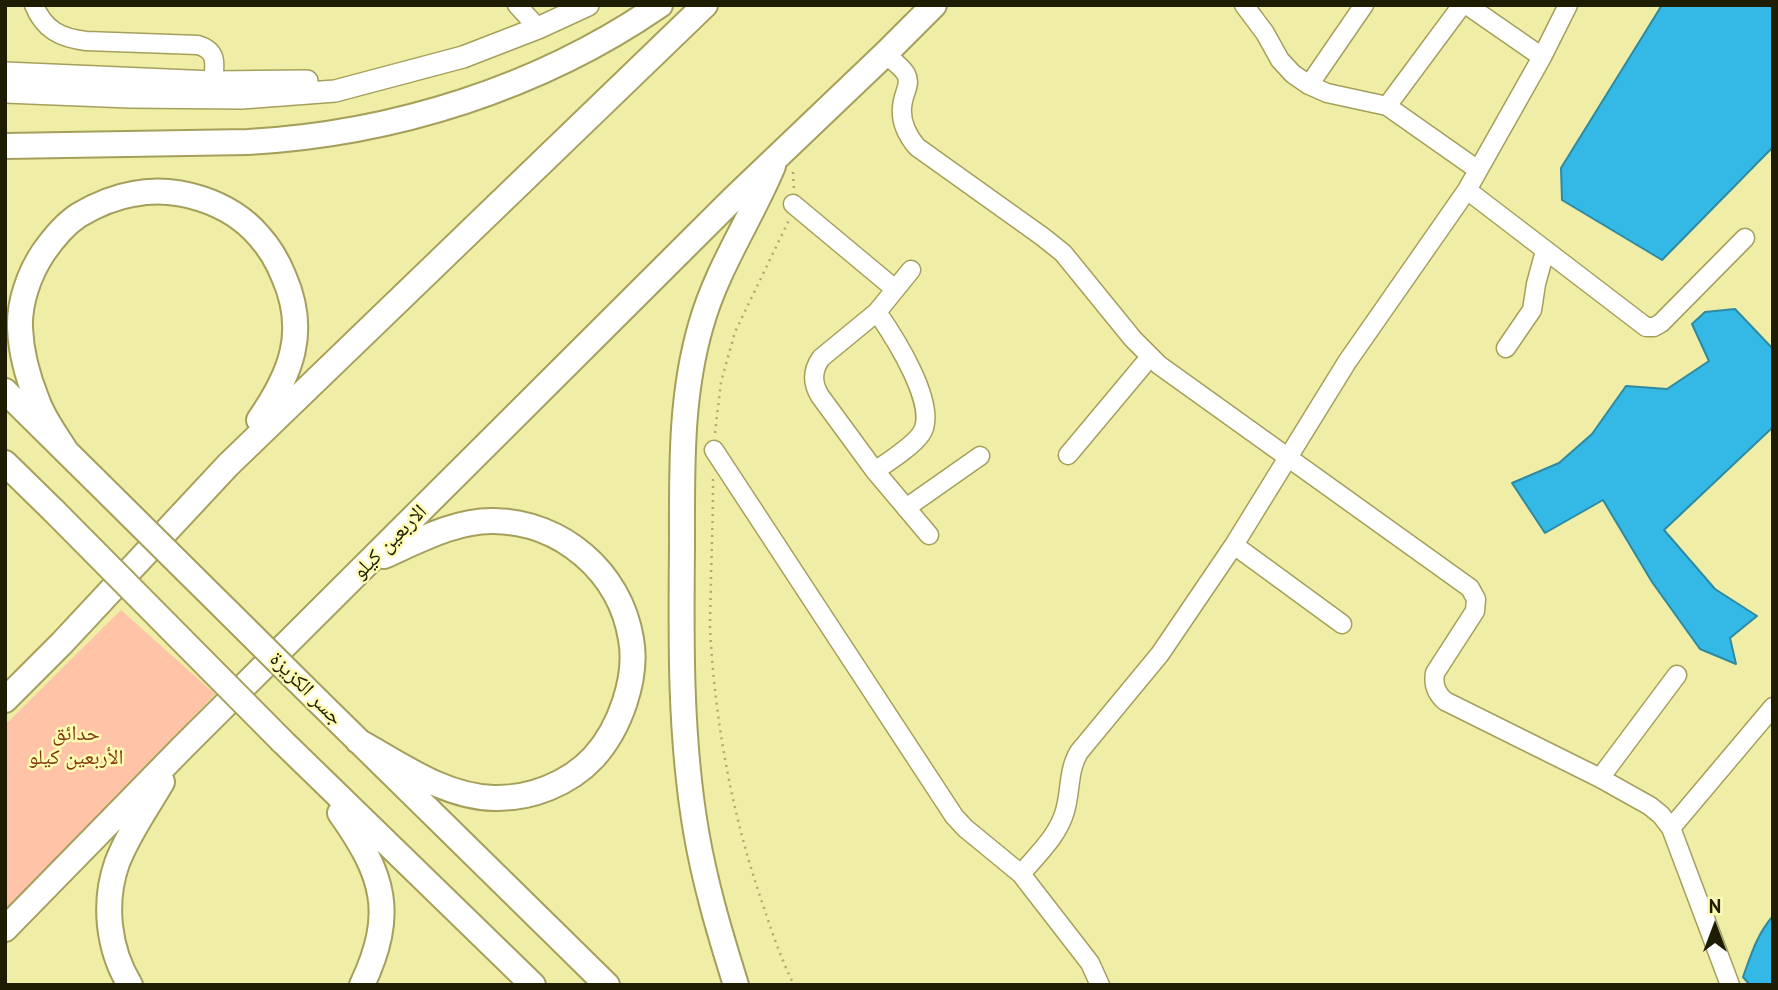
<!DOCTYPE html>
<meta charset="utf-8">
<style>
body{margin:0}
#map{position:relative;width:1778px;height:990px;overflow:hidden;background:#f0eda6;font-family:"PT Sans",sans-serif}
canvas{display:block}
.frame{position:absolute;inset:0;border:7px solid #1e1c01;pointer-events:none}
.north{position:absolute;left:1680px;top:892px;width:70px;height:70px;-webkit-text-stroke:5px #fefbb3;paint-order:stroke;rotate:0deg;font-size:19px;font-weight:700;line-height:28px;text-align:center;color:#1e1c01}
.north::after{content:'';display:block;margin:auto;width:24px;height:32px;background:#1e1c01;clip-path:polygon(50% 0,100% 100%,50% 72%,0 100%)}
</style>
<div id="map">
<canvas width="1778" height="990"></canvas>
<div class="frame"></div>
<div class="north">N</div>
</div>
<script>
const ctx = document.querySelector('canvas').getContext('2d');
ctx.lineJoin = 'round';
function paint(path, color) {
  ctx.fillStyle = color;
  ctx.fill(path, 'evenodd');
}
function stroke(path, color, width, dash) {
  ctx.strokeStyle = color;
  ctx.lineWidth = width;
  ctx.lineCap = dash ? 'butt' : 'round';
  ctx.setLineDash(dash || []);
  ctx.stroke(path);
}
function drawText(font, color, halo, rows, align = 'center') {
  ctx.font = font + ' "PT Sans","Noto Naskh Arabic",sans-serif';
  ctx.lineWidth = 5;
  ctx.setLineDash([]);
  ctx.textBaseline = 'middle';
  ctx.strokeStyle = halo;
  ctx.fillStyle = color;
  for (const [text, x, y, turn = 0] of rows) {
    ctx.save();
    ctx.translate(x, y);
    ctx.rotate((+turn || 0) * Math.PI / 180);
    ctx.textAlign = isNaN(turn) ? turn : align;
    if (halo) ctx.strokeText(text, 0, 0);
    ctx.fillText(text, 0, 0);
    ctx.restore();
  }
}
const green = new Path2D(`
 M 121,610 L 215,694 L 65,853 L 5,913 L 5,725 Z`);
const water = new Path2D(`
 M 1662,5 L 1773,5 L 1773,147 L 1662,260 L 1562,200 L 1561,168 Z
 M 1735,309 L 1773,349 L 1773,427 L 1664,530 L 1715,589 L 1757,616 L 1730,638 L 1736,664 L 1700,649 L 1652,582 L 1603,500 L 1545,533 L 1512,483 L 1559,463 L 1592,434 L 1626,386 L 1667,389 L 1709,361 L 1692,324 L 1705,312 Z
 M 1773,916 L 1773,985 L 1750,985 L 1743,977 C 1751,955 1757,934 1773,916 Z`);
const path = new Path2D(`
 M 793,172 L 794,190
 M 715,433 L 721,382 L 735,332 L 789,220
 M 713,479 C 713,511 712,543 711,575 C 711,592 710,610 710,628 C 715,723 732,815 763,905 C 772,932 781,959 794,985`);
const minor = new Path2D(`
 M 34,5 C 44,30 61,38 86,41 L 198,45 C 218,51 215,64 213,82
 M 517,5 L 538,28
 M 1244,5 L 1265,33 L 1280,60 L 1293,74 L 1309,85 L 1327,93 L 1387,106 L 1478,170
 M 1467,5 L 1542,57
 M 885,54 C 892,60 901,66 906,74 C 911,83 905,91 903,101 C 899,118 906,134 917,147 L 1043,237 L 1063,253 L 1133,339 L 1159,365 L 1470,588 L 1476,599 L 1475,611 L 1435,673 C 1433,685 1436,693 1445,701 L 1600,778 L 1650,806 L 1661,815 L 1671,828 L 1730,985
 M 1309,85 L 1364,5
 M 1387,106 L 1462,5
 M 1467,190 L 1646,327 L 1654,327 L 1661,323 L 1745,238
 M 793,204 L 895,289
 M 911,270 L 877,312 L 821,358 C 812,371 812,383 820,396 L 875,471 L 929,535
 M 1506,348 L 1532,310 L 1536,284 L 1545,251
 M 714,450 L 954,816 L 965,828 L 1021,874 L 1090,963 L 1100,985
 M 1068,455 L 1150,357
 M 875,471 C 888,462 913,446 921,434 C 940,407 893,335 877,312
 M 906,508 L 980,456
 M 1234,545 L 1342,624
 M 1600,778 L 1677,675
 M 1671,828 L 1773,707
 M 1021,874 C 1037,855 1058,836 1065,811 C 1071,790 1068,770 1079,752 L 1160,654 L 1234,545 L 1347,362 L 1467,190 L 1542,57 L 1568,5`);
const major = new Path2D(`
 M 5,73 L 213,82 L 307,81
 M 5,92 L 130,97 L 242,98 L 335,91 L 463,57 L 538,28 L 588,5`);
const highway = new Path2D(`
 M 5,146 L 248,142 C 393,134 540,88 660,5
 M 5,391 L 96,481
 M 66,451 C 56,435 43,418 37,400 C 28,378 21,352 20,328 C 19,303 29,274 43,253 C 52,240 65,224 79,215 C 96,205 115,197 133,194 C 177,185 230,202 259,236 C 270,248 278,262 284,277 C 308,332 291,374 259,420
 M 5,463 L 54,511
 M 5,700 L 62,643 L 228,465 L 705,5
 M 318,701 L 607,985
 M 282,741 L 533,985
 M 358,741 C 400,764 444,797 494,798 C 530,799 569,784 594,757 C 620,728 638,678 631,639 C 620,572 562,522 494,521 C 456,520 418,541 384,556
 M 340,813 C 384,875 396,913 362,985
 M 5,929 L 183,747 L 733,199 L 885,54 L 934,5
 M 130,985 C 108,949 103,903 117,863 C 128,834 147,808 162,782
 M 736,985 C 720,934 705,884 696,831 C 680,737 681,641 682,546 C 682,471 680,397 701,325 C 717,268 751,219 773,166`);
const highwayBridge = new Path2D(`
 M 96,481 L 318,701
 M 54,511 L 282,741`);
const streetNames = [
 ["الاربعين كيلو",390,542,-45],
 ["جسر الكزيزة",306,689,45]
];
const parkNames = [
 ["حدائق",76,734],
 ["الأربعين كيلو",76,758]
];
paint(green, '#ffc3a7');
paint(water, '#34b9e6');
stroke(water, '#2d8aa1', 2);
stroke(minor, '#a4a05c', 21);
stroke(major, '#a4a05c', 24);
stroke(highway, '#a4a05c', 28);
stroke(path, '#aeab72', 2.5, [2, 5]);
stroke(minor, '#fff', 18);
stroke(major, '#fff', 21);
stroke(highway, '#fff', 24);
stroke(highwayBridge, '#a4a05c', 28, []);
stroke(highwayBridge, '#fff', 24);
drawText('21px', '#1e1c01', '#fefbb3', streetNames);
drawText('21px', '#81380d', '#fefbb3', parkNames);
</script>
